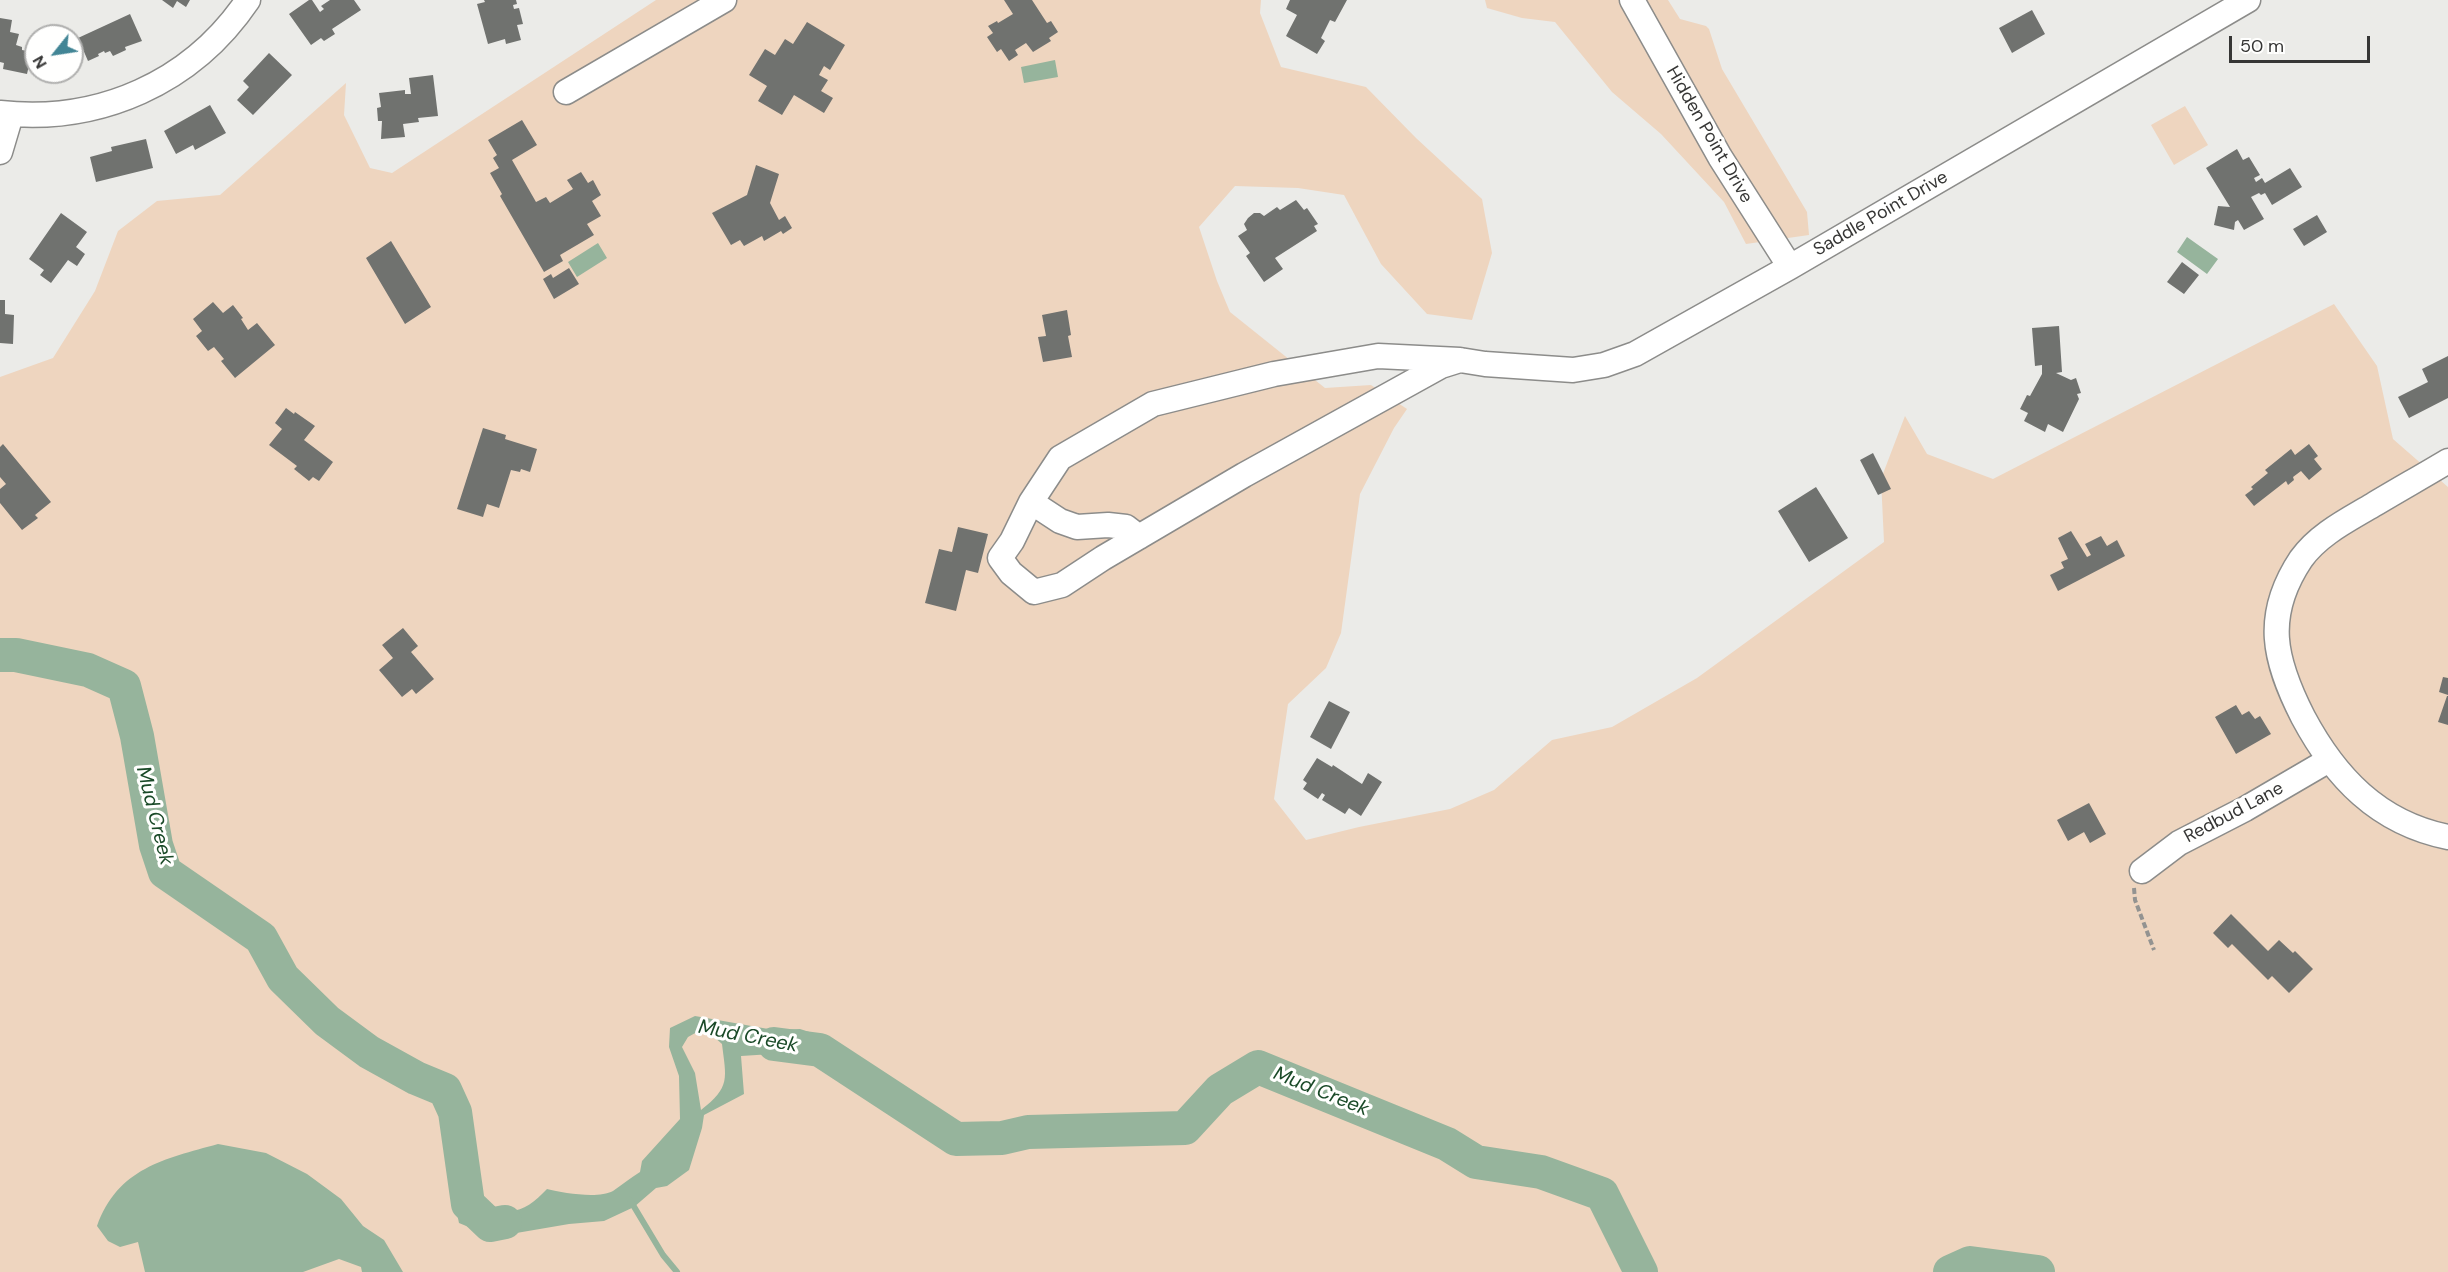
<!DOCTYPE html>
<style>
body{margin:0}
#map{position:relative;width:2448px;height:1272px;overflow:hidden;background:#ebebe8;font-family:"DM Sans",sans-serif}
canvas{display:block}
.north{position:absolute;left:24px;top:24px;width:60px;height:60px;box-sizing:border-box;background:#fffffe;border:2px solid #afafae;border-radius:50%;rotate:240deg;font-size:16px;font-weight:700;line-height:24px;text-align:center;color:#363635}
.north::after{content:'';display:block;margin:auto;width:21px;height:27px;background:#428595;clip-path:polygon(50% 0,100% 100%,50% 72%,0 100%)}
.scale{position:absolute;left:2229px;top:36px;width:141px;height:27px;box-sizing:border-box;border:3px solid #363635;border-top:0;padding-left:8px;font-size:18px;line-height:21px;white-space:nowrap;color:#363635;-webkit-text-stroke:4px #fffffe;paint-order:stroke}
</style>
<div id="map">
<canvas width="2448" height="1272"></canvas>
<div class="north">N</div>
<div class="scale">50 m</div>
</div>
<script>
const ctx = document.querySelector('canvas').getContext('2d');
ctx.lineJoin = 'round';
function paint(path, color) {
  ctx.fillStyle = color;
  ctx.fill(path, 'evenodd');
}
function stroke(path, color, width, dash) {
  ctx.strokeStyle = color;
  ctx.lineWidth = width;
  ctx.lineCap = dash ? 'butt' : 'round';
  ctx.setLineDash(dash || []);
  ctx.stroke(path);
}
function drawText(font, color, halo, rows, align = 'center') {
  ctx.font = font + ' "DM Sans",sans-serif';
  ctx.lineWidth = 6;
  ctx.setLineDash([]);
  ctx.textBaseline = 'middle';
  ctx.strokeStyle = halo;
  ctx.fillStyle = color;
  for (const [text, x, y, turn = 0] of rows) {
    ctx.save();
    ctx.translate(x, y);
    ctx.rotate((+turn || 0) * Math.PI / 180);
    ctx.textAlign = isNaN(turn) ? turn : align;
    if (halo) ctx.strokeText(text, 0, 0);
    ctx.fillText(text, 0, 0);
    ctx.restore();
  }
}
const green = new Path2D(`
 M 656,0 L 1261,0 L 1260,13 L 1281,67 L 1366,87 L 1416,138 L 1482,199 L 1492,253 L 1472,320 L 1427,314 L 1381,264 L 1344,195 L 1298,188 L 1235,186 L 1199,227 L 1217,281 L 1230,312 L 1325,388 L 1371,385 L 1407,409 L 1394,428 L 1360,494 L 1341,633 L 1326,668 L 1288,704 L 1274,799 L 1306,840 L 1359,827 L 1450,809 L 1494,790 L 1552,740 L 1612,727 L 1697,678 L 1884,542 L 1881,479 L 1905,416 L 1927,454 L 1993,479 L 2334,304 L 2377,366 L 2393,439 L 2448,487 L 2448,1272 L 0,1272 L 0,377 L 53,358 L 95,291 L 118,231 L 157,201 L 220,195 L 346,83 L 344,115 L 370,168 L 392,173 Z
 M 1485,0 L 1668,0 L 1680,19 L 1706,26 L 1709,29 L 1722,69 L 1807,212 L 1809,235 L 1746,244 L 1724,202 L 1661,134 L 1612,92 L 1555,22 L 1522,18 L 1487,8 Z
 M 2185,106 L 2208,145 L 2174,165 L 2151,125 Z`);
const water = new Path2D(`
 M 1055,60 L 1058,77 L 1024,83 L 1021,67 Z
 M 2187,237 L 2218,259 L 2207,274 L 2177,252 Z
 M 598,243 L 607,258 L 577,277 L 568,262 Z
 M 695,1016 L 774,1030 L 800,1029 L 828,1038 L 813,1062 L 772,1054 L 741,1056 L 744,1094 L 704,1115 L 702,1128 L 689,1170 L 667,1186 L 656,1188 L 634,1207 L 604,1221 L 569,1224 L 493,1237 L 459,1223 L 456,1209 L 485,1200 C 510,1221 528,1209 547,1189 C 563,1193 598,1199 613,1191 C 622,1185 630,1178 640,1172 L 642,1161 L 680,1119 L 679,1076 L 669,1047 L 670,1028 ZM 697,1032 L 713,1036 L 722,1044 C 726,1078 731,1087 701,1110 L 695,1073 L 682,1047 L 688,1037 Z
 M 218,1144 L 266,1153 L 307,1174 L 341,1199 L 363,1226 L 384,1240 L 403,1272 L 362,1272 L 361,1267 L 339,1259 L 303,1272 L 145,1272 L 138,1242 L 120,1247 L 108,1241 L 97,1226 C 118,1168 164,1159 218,1144 Z`);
const stream = new Path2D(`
 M 630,1200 L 663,1255 L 677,1272`);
const river = new Path2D(`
 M 0,655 L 16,655 L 88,670 L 124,686 L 137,736 L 156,845 L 165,872 L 261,938 L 283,978 L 327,1021 L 369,1052 L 416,1078 L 445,1090 L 455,1112 L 468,1204 L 490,1225 L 505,1222
 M 774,1044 L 820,1050 L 956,1139 L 1002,1138 L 1028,1132 L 1185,1128 L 1220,1090 L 1258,1067 L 1447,1144 L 1476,1162 L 1541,1172 L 1602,1194 L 1641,1272
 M 1950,1272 L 1970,1263 L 2038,1272`);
const building = new Path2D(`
 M 162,0 L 190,0 L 186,7 L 177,1 L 173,8 Z
 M 309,0 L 312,0 L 320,12 L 324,9 L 321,6 L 330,0 L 354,0 L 361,10 L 332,29 L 335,34 L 324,41 L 321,38 L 311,45 L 289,14 Z
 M 484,0 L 516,0 L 517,4 L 513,5 L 514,9 L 519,8 L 523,24 L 517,25 L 521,40 L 506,44 L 505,39 L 488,44 L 477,4 L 485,2 Z
 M 1004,0 L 1032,0 L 1047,23 L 1051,21 L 1058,32 L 1049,38 L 1051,41 L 1033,52 L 1026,43 L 1015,50 L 1018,55 L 1009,61 L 1001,49 L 997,52 L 987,37 L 993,33 L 988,26 L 997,21 L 998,23 L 1013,14 Z
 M 1290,0 L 1347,0 L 1335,22 L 1330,20 L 1321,38 L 1325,41 L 1317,54 L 1286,36 L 1297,15 L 1286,9 Z
 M 2032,10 L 2045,34 L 2012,53 L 1999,28 Z
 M 130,14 L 142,41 L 125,47 L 126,50 L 113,56 L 110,51 L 105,53 L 104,51 L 98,54 L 99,56 L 88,61 L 78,38 Z
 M 0,18 L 12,20 L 10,32 L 19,34 L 16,45 L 22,47 L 22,50 L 32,52 L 27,74 L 3,69 L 4,63 L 0,62 Z
 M 807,22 L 845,45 L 830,70 L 824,66 L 819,75 L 828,80 L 821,91 L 833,98 L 824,113 L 794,95 L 782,115 L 758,101 L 767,86 L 749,75 L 765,49 L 775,55 L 785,39 L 793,44 Z
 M 269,53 L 292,75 L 253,115 L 237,100 L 249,87 L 243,81 Z
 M 433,75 L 438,116 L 418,118 L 419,122 L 403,124 L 405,137 L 381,139 L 382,121 L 378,121 L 377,108 L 381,107 L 379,93 L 405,90 L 405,94 L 411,94 L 409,78 Z
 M 210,105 L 226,133 L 195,150 L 193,145 L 176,154 L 164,131 Z
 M 522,120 L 537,145 L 512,160 L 536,202 L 546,197 L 550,203 L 573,189 L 567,180 L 581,172 L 588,183 L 593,180 L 601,195 L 592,201 L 601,216 L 587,224 L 594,235 L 560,255 L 563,261 L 544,272 L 500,196 L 502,194 L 490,173 L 499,168 L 493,158 L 497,155 L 488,140 Z
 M 146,139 L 153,168 L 96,182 L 90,157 L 112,151 L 111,147 Z
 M 2237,149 L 2243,160 L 2249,157 L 2260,175 L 2254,178 L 2256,182 L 2262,178 L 2265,183 L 2290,168 L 2302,187 L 2272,205 L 2265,193 L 2261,195 L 2259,193 L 2251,197 L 2264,219 L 2244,230 L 2238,220 L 2235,222 L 2234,230 L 2214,225 L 2218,206 L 2230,207 L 2206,168 Z
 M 756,165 L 779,174 L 770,203 L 779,220 L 785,216 L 792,228 L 783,234 L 781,231 L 764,241 L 762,236 L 744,246 L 740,240 L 731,245 L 712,213 L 747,195 Z
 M 1296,200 L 1304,210 L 1307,208 L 1318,224 L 1314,226 L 1317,231 L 1275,258 L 1283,269 L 1264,282 L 1246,256 L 1250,253 L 1238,236 L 1247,230 L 1244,224 L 1248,218 L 1254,213 L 1260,213 L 1264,216 L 1277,207 L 1280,210 Z
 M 61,213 L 87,232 L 76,247 L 85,254 L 77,266 L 68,260 L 51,283 L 40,275 L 44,270 L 29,259 Z
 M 2317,215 L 2327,232 L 2304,246 L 2293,229 Z
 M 391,241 L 431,307 L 405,324 L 366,258 Z
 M 2182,262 L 2199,275 L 2184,294 L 2167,282 Z
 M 569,268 L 579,284 L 554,299 L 543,279 L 551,274 L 553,278 Z
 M 0,300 L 5,300 L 5,314 L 14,315 L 13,344 L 0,343 Z
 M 213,302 L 223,313 L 233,305 L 243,318 L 241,319 L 248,330 L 257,323 L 275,345 L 235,378 L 221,361 L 224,359 L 214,347 L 208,351 L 196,336 L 202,331 L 193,319 Z
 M 1067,310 L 1071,335 L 1068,336 L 1072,357 L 1043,362 L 1038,337 L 1046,336 L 1042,315 Z
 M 2059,326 L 2062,372 L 2056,373 L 2071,380 L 2076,378 L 2081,393 L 2077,394 L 2079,399 L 2063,432 L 2048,424 L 2045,432 L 2024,421 L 2028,413 L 2020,409 L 2027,395 L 2030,396 L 2042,374 L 2042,365 L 2035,366 L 2032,328 Z
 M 2448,356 L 2448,398 L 2409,418 L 2398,397 L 2428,382 L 2422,369 Z
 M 286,408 L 294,414 L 295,412 L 315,426 L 304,440 L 333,462 L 319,481 L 313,477 L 309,481 L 294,469 L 297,466 L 269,445 L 282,429 L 275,423 Z
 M 483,428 L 506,435 L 505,439 L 537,449 L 530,472 L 521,469 L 520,472 L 511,470 L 499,508 L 487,504 L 483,517 L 457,509 Z
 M 3,444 L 51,502 L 35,515 L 38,518 L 22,530 L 0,503 L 0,489 L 6,484 L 0,477 L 0,447 Z
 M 2309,444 L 2318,456 L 2314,459 L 2322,469 L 2309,480 L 2301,471 L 2293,477 L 2294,480 L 2288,485 L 2286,481 L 2254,506 L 2245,495 L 2253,489 L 2251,487 L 2268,473 L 2265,470 L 2291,449 L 2295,455 Z
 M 1873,453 L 1891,489 L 1878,495 L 1860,460 Z
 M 1816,487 L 1848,538 L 1809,562 L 1778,511 Z
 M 958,527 L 988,534 L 978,573 L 966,570 L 956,611 L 925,603 L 939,549 L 952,552 Z
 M 2071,531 L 2087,557 L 2091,555 L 2085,544 L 2101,536 L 2107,546 L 2117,540 L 2125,556 L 2058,591 L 2050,575 L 2064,568 L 2061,562 L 2068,559 L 2058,538 Z
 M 403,628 L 418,646 L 411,652 L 434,679 L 416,694 L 412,689 L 402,697 L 379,670 L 393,658 L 382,645 Z
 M 2443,677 L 2448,678 L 2448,695 L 2439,692 Z
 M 2447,696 L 2448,696 L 2448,725 L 2438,722 Z
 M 1329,701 L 1350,712 L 1331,749 L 1310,737 Z
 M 2236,705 L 2242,715 L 2249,711 L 2255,719 L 2260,716 L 2271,734 L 2236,754 L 2215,717 Z
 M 1317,758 L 1332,767 L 1333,765 L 1362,784 L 1368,773 L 1382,782 L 1361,816 L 1349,808 L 1345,814 L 1322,800 L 1325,795 L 1322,793 L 1318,799 L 1303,789 L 1307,783 L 1303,780 Z
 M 2089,803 L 2106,834 L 2090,843 L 2084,832 L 2068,841 L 2057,820 Z
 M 2231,914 L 2268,951 L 2279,940 L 2293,953 L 2295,951 L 2313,969 L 2289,993 L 2272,976 L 2268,980 L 2232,944 L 2228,948 L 2213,933 Z`);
const path = new Path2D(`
 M 2134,888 L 2135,900 L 2154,950`);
const minor = new Path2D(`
 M 1632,0 L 1720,157 L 1790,267
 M 566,92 L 724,0
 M 0,113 C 99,124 192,83 248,0
 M 0,152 L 11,115
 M 1460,360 L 1441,366 L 1244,475 L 1103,558 L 1062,585 L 1034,592 L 1011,573 L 1000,558 L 1012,541 L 1031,502 L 1060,458 L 1153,404 L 1274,374 L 1378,356 L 1460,360 L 1485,364 L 1573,370 L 1604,365 L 1635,354 L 1790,267 L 2248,0
 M 2448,461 C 2423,476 2398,490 2373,505 C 2348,520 2319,534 2301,559 C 2263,616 2274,660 2303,717 C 2335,777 2378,823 2448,837
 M 1031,502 L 1060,521 L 1077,527 L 1108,525 L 1126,527 L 1139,537
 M 2142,871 L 2179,843 L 2245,809 L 2329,760`);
const streetNames = [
 ["Hidden Point Drive",1709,135,60],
 ["Saddle Point Drive",1881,214,-30],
 ["Redbud Lane",2234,813,-28]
];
const waterNames = [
 ["Mud Creek",154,816,76],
 ["Mud Creek",748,1037,11],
 ["Mud Creek",1321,1092,22]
];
paint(green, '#eed5bf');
paint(water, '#96b49c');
stroke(stream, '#96b49c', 6);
stroke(river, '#96b49c', 34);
paint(building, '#70726f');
stroke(minor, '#8c8c8a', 27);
stroke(path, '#939391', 4, [6, 3]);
stroke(minor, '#fff', 24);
drawText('18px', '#363635', '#fffffe', streetNames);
drawText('italic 20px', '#1a4a28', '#fffffe', waterNames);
</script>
